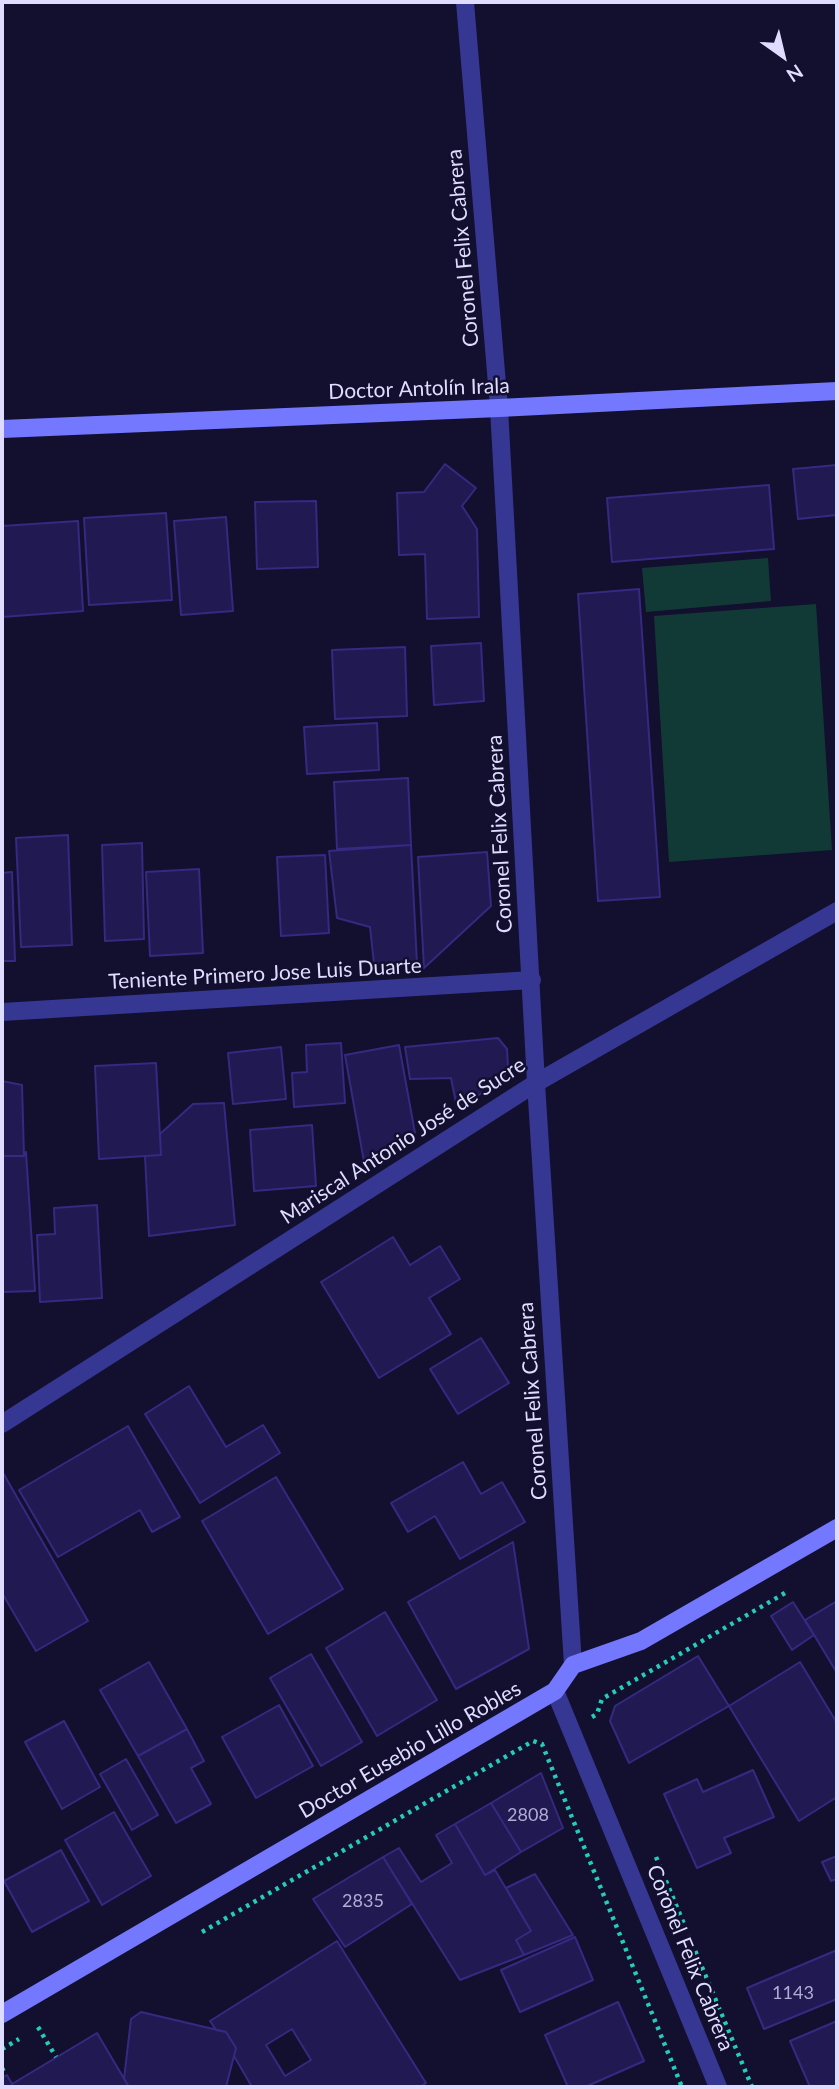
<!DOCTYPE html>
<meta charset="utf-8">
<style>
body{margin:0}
#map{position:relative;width:839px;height:2089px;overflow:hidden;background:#130f2f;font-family:Lato,sans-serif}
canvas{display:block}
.frame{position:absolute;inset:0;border:4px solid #dfddff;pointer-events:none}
.north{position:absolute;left:748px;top:21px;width:70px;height:70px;-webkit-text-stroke:5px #130f2f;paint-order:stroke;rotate:146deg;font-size:19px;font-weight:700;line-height:28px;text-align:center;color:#dfddff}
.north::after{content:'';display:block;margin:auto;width:24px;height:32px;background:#dfddff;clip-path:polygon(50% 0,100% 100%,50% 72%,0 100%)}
</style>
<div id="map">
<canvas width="839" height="2089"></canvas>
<div class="frame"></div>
<div class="north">N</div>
</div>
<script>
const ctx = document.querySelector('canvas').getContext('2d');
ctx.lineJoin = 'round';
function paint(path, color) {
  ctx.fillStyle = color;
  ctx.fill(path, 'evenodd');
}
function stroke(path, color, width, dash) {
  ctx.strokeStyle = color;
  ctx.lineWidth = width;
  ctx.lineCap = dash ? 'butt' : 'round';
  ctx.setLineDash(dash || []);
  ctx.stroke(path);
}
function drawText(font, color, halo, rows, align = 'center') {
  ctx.font = font + ' Lato,sans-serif';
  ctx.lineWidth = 5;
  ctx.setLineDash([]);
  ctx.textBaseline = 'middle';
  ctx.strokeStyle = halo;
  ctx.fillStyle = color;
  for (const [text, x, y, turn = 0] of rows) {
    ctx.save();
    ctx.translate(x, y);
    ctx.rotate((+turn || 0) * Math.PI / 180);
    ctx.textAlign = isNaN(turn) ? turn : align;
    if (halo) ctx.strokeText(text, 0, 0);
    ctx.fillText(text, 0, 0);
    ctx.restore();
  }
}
const green = new Path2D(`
 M 768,558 L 771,601 L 646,612 L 642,568 Z
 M 816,604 L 832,850 L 669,862 L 654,616 Z`);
const building = new Path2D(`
 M 445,464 L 476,488 L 462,506 L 477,529 L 479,617 L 427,619 L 425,554 L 399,555 L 397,493 L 424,492 Z
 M 837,465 L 837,515 L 798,519 L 793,469 Z
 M 769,485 L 774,549 L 612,562 L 607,498 Z
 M 316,501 L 318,567 L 257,569 L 255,502 Z
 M 166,513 L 172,600 L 89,605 L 84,518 Z
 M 226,517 L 233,611 L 181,615 L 174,521 Z
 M 78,521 L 83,611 L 2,617 L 2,526 Z
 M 639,589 L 660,897 L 598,901 L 578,594 Z
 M 481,643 L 484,701 L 434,705 L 431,646 Z
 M 405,647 L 407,716 L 335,719 L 332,650 Z
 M 377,723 L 379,770 L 307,774 L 304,727 Z
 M 408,778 L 411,845 L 337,849 L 334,782 Z
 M 68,835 L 72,945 L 21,947 L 16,838 Z
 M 142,843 L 144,939 L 105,941 L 102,845 Z
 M 411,845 L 417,964 L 374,964 L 370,927 L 337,918 L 329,851 Z
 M 487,852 L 491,906 L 424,968 L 418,857 Z
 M 325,855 L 329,933 L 281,936 L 277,857 Z
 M 199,869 L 203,953 L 150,956 L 146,872 Z
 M 12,872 L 15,961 L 2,961 L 2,873 Z
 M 498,1038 L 507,1049 L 508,1067 L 502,1081 L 457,1108 L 451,1078 L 410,1079 L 405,1047 Z
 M 341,1043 L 345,1103 L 294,1107 L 292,1073 L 307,1072 L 306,1045 Z
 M 399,1045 L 415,1133 L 364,1162 L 345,1055 Z
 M 281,1047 L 286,1099 L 233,1104 L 228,1053 Z
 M 156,1063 L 161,1155 L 99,1159 L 95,1066 Z
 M 2,1081 L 22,1085 L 24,1156 L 2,1156 Z
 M 224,1103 L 235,1225 L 149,1236 L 145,1156 L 161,1155 L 160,1134 L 193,1104 Z
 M 312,1125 L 316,1186 L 254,1191 L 250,1130 Z
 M 26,1152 L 35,1291 L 2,1292 L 2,1156 L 24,1156 Z
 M 97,1205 L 102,1298 L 40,1302 L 37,1235 L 55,1234 L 54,1208 Z
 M 393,1237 L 410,1265 L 440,1246 L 460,1279 L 429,1298 L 451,1334 L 379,1378 L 321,1282 Z
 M 481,1338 L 509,1383 L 458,1414 L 430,1369 Z
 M 189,1386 L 226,1447 L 263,1425 L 280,1453 L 200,1503 L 145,1414 Z
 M 128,1426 L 180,1517 L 152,1532 L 140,1510 L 58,1557 L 19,1490 Z
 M 463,1462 L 481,1494 L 502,1482 L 525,1522 L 460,1559 L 435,1516 L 408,1532 L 391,1503 Z
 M 2,1471 L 88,1621 L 36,1651 L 2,1593 Z
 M 276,1477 L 343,1589 L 268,1634 L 202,1521 Z
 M 513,1542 L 529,1649 L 456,1689 L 408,1602 Z
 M 837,1601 L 837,1673 L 805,1620 Z
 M 793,1602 L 814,1635 L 792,1650 L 771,1616 Z
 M 385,1612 L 437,1700 L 377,1736 L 326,1648 Z
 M 311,1654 L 362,1742 L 321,1766 L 270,1678 Z
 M 698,1656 L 729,1706 L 629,1763 L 610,1721 L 615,1706 Z
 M 149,1662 L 187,1729 L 138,1756 L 100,1690 Z
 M 800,1662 L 837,1723 L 837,1797 L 799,1821 L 729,1706 Z
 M 279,1705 L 313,1766 L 256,1798 L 222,1737 Z
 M 64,1721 L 100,1787 L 62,1809 L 25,1742 Z
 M 187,1729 L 204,1761 L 191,1768 L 211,1804 L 176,1823 L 138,1756 Z
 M 126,1759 L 158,1815 L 132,1830 L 100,1774 Z
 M 753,1770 L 774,1817 L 724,1838 L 731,1853 L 697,1868 L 664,1794 L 697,1779 L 703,1792 Z
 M 541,1773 L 563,1828 L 521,1852 L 491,1803 Z
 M 491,1803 L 521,1852 L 485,1875 L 455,1824 Z
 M 114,1812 L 151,1876 L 102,1905 L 65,1840 Z
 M 455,1824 L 485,1875 L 495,1870 L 531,1931 L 516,1940 L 524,1955 L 460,1980 L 383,1857 L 399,1848 L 421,1882 L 452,1863 L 436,1835 Z
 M 61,1850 L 89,1901 L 32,1932 L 4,1881 Z
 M 837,1856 L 837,1879 L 831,1881 L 822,1862 Z
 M 383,1857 L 412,1904 L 345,1947 L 313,1899 Z
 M 535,1874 L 573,1935 L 524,1955 L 516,1940 L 531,1931 L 506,1888 Z
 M 575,1937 L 593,1980 L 520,2012 L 501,1970 Z
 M 337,1941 L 426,2083 L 420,2087 L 252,2087 L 234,2056 L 236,2048 L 226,2032 L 216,2030 L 210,2021 ZM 292,2029 L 311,2060 L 285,2076 L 266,2045 Z
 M 837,1950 L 837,1999 L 764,2029 L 747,1988 Z
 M 618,2002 L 644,2061 L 585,2087 L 568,2087 L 545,2035 Z
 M 141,2012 L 226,2032 L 236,2048 L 226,2087 L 129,2087 L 124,2079 L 131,2019 Z
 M 837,2021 L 837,2087 L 810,2087 L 790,2041 Z
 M 97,2033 L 129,2087 L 14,2087 L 12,2084 Z
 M 7,2075 L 12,2084 L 14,2087 L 2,2087 L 2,2078 Z`);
const path = new Path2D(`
 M 592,1717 L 597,1714 L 602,1699 L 785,1593
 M 656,1857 L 752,2087
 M 202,1932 L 533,1741 L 542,1744 L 682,2087
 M 38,2027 L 56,2057
 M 2,2049 L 19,2039
 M 2,2068 L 4,2072 L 2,2073`);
const street = new Path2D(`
 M 465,2 L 499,408 L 536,1083 L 573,1665
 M 2,1012 L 532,980
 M 2,1424 L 536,1083 L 837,911
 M 555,1691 L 718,2087`);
const secondary = new Path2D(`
 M 2,429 L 499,408 L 837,391
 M 2,2014 L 555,1691 L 573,1665 L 641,1641 L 837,1528`);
const numberNames = [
 ["2808",528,1815],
 ["2835",363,1901],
 ["1143",793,1993]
];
const streetNames = [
 ["Coronel Felix Cabrera",463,248,-95],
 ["Doctor Antolín Irala",419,389,-2],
 ["Coronel Felix Cabrera",500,834,-93],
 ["Teniente Primero Jose Luis Duarte",265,974,-3],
 ["Mariscal Antonio José de Sucre",403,1141,-33],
 ["Coronel Felix Cabrera",533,1401,-94],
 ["Doctor Eusebio Lillo Robles",410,1750,-30],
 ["Coronel Felix Cabrera",690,1958,68]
];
paint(green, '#113a36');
paint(building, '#211952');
stroke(building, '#352981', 2);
stroke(path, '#23cdb9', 4.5, [3.5, 5]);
stroke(street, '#353793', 18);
stroke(secondary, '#7478ff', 18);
drawText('18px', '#b0acd4', null, numberNames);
drawText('21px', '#dfddff', '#130f2f', streetNames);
</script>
